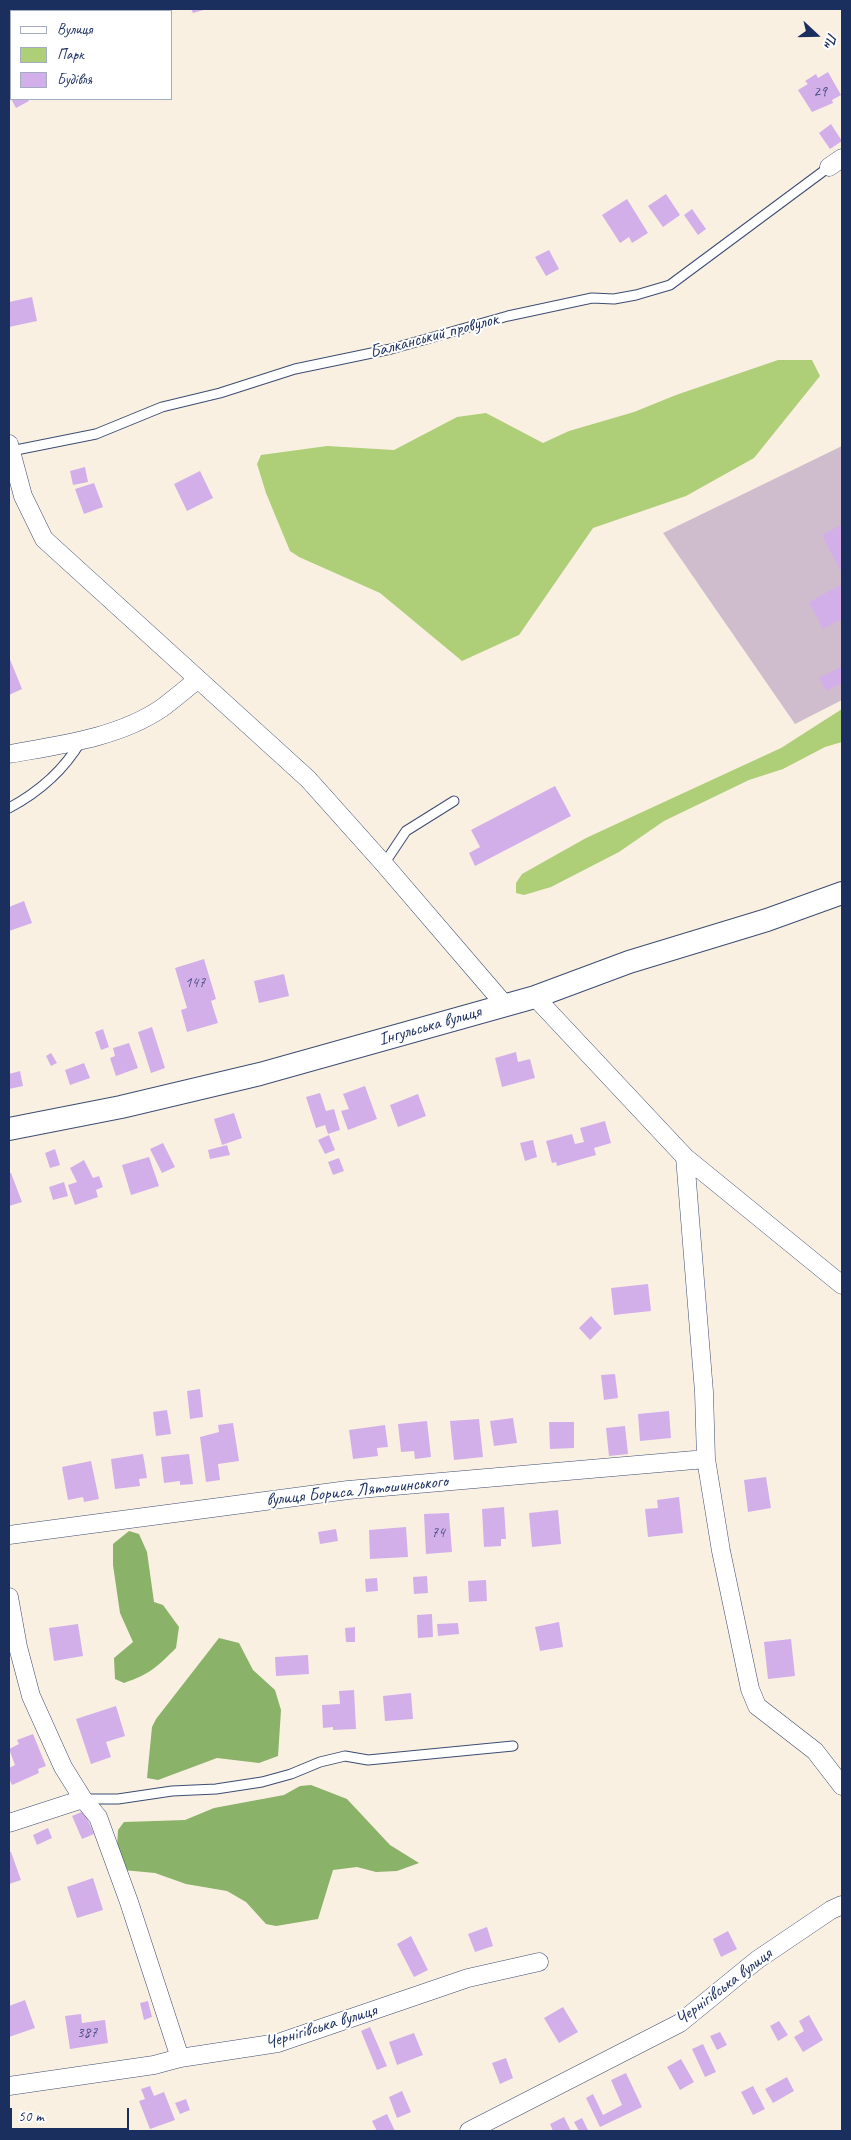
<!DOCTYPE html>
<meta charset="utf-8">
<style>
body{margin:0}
#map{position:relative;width:851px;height:2140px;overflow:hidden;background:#f9f0e2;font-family:Caveat,sans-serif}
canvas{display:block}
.frame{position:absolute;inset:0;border:10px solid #1b2f5e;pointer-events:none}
.legend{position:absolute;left:10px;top:10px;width:162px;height:90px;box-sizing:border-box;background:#fff;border:1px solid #a4acbf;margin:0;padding:6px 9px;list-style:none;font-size:15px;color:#1b2f5e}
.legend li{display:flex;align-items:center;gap:10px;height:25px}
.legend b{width:25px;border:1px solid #a4acbf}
.north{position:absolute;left:791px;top:10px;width:50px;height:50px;-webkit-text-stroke:4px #fff;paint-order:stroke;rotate:111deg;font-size:14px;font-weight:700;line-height:20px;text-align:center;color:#1b2f5e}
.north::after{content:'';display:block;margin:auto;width:18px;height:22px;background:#1b2f5e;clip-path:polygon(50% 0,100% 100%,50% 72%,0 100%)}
.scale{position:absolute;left:10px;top:2108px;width:119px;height:22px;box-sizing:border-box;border:2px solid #1b2f5e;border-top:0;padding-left:6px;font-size:15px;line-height:18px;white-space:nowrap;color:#1b2f5e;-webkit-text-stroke:4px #fff;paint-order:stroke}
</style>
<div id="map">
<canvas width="851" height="2140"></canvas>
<div class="frame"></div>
<ul class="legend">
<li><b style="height:6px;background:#fff"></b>Вулиця</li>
<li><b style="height:14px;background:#aecf77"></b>Парк</li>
<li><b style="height:14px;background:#d3afea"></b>Будівля</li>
</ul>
<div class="north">Пн</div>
<div class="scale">50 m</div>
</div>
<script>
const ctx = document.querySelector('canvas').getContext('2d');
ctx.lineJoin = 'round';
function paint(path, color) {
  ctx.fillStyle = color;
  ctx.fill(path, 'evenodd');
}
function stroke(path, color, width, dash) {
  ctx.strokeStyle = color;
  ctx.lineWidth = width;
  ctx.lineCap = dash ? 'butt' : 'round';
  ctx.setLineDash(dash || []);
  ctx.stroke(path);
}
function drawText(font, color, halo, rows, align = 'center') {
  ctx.font = font + ' Caveat,sans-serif';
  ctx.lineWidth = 4;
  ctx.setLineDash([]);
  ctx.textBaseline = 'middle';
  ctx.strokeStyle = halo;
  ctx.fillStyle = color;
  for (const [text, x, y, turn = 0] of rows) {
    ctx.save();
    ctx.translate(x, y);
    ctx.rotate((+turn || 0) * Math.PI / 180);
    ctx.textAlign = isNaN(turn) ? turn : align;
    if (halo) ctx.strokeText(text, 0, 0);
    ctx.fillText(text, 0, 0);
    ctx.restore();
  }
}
const industrial = new Path2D(`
 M 842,446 L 842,700 L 795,724 L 663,533 Z`);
const green = new Path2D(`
 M 778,360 L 812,360 L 820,376 L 754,458 L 686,496 L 593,528 L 519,635 L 462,661 L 380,593 L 299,557 L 290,551 L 266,493 L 257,464 L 261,455 L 327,446 L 394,450 L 457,417 L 486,413 L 543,443 L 569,431 L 634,412 L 676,395 Z
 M 842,709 L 842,742 L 825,747 L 783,769 L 749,780 L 664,821 L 619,852 L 551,887 L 524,895 L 516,893 L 516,883 L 522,874 L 586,838 L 781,748 Z`);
const forest = new Path2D(`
 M 129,1531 L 139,1534 L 147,1552 L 154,1602 L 163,1605 L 179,1627 L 176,1648 C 157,1667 150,1674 124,1683 L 115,1679 L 114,1658 L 133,1642 L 120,1613 L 113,1565 L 113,1544 Z
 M 219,1638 L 239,1643 L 253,1670 L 275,1690 L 281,1710 L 278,1756 L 259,1763 L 217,1758 L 158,1780 L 147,1778 L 152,1727 L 156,1719 Z
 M 311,1785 L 347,1799 L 390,1845 L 419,1863 L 397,1871 L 376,1872 L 357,1867 L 333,1870 L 318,1919 L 276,1926 L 266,1924 L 246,1902 L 227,1891 L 186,1884 L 155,1873 L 123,1870 L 116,1863 L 118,1830 L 124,1822 L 185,1820 L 214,1808 L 284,1795 L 300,1786 Z`);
const building = new Path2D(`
 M 82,9 L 97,9 L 98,11 L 83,11 Z
 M 107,9 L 125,9 L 126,11 L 109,11 Z
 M 132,9 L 159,9 L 161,11 L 134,11 Z
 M 191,9 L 207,9 L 193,13 Z
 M 828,72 L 841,95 L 832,100 L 833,103 L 812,112 L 798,90 L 808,84 L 805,81 L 816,74 L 818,78 Z
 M 11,80 L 11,99 L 28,99 L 29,101 L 16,108 L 9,95 L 9,81 Z
 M 831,124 L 842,141 L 830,149 L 819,133 Z
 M 666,194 L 680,215 L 663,227 L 648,206 Z
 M 627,199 L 648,233 L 632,243 L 629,237 L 620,243 L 602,215 Z
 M 692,209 L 706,229 L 698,235 L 684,215 Z
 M 549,250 L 559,269 L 546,276 L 535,257 Z
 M 32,297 L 37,321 L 9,327 L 9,302 Z
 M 85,467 L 88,482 L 73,485 L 70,471 Z
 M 200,471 L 213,498 L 187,511 L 174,484 Z
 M 94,483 L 103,507 L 84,514 L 75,489 Z
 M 842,524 L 842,574 L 822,535 Z
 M 842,584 L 842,619 L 823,629 L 809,602 Z
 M 9,657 L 22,689 L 9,695 Z
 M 842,666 L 842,683 L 826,691 L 819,678 Z
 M 555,786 L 571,816 L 475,866 L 469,853 L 480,847 L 471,830 Z
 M 24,901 L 32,923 L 9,931 L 9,907 Z
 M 204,959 L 216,999 L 211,1001 L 218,1023 L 187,1032 L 181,1010 L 187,1008 L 175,968 Z
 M 284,974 L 289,996 L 259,1003 L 254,981 Z
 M 152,1027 L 165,1068 L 151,1073 L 138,1032 Z
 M 103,1029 L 109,1047 L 101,1050 L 95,1032 Z
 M 129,1043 L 138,1068 L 116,1076 L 110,1058 L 115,1056 L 113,1048 Z
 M 516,1052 L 518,1062 L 530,1059 L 535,1078 L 502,1087 L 495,1058 Z
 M 51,1053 L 57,1063 L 51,1066 L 46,1056 Z
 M 84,1063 L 90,1078 L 70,1085 L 65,1070 Z
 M 20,1071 L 23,1086 L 9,1089 L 9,1074 Z
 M 365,1086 L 377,1119 L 348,1130 L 341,1111 L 349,1109 L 343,1094 Z
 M 320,1093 L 326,1111 L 334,1109 L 340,1130 L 328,1134 L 325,1125 L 316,1128 L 306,1097 Z
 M 418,1094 L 426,1116 L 398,1127 L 390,1105 Z
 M 234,1113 L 242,1138 L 222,1145 L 214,1119 Z
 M 605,1121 L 611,1143 L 594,1148 L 596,1155 L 557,1166 L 556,1162 L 552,1163 L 546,1141 L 572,1134 L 575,1144 L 584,1142 L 580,1128 Z
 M 329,1135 L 335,1150 L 325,1154 L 318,1140 Z
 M 533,1140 L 537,1157 L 525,1161 L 520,1143 Z
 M 163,1143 L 175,1167 L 162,1173 L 150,1149 Z
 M 227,1145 L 230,1155 L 210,1159 L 208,1150 Z
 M 55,1149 L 60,1165 L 50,1168 L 45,1153 Z
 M 149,1157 L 159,1186 L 131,1195 L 122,1165 Z
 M 339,1158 L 344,1171 L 333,1175 L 328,1162 Z
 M 84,1160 L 93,1178 L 99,1176 L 103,1187 L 96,1190 L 98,1197 L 75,1205 L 68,1185 L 77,1182 L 70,1168 Z
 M 9,1173 L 11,1173 L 22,1202 L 9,1206 Z
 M 64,1182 L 68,1196 L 53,1200 L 49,1187 Z
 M 648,1284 L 651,1311 L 614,1315 L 611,1288 Z
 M 591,1316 L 602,1328 L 590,1340 L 579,1328 Z
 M 615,1374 L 618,1398 L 604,1400 L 601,1375 Z
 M 200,1389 L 203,1417 L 190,1419 L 187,1391 Z
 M 167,1410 L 171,1434 L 156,1436 L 153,1412 Z
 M 669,1411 L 671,1438 L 640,1441 L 638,1414 Z
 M 513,1418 L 517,1443 L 494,1446 L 490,1421 Z
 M 479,1419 L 483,1457 L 454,1460 L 450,1421 Z
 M 427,1421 L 431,1457 L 415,1459 L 414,1451 L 401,1452 L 398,1424 Z
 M 549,1422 L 574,1422 L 574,1448 L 550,1449 Z
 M 233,1423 L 239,1461 L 218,1464 L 220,1480 L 206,1482 L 200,1437 L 219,1432 L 218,1425 Z
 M 385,1425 L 388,1447 L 377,1448 L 378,1456 L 353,1459 L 349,1430 Z
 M 625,1426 L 628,1454 L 609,1456 L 606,1428 Z
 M 143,1454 L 147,1478 L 139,1479 L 140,1486 L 115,1489 L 111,1459 Z
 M 189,1454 L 193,1484 L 180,1485 L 180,1481 L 164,1483 L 161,1457 Z
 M 91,1461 L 99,1499 L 84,1502 L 83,1497 L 68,1500 L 62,1467 Z
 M 766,1477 L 771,1508 L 748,1512 L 744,1480 Z
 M 679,1497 L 683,1533 L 648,1537 L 645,1509 L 658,1508 L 657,1500 Z
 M 504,1507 L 506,1539 L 501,1539 L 501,1546 L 484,1547 L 482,1509 Z
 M 558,1510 L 561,1544 L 532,1547 L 529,1513 Z
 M 449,1513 L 452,1552 L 426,1554 L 424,1514 Z
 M 406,1527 L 408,1557 L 370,1559 L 369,1530 Z
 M 336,1529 L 338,1541 L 320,1544 L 318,1532 Z
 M 427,1576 L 428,1593 L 414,1594 L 413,1577 Z
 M 377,1578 L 378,1591 L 366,1592 L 365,1579 Z
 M 486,1580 L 487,1601 L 469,1602 L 468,1581 Z
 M 432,1614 L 433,1637 L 418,1638 L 417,1615 Z
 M 559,1622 L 563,1647 L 540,1651 L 535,1627 Z
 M 458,1623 L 459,1634 L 438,1636 L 437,1624 Z
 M 78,1624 L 83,1656 L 54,1661 L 49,1628 Z
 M 355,1627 L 355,1642 L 346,1642 L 345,1628 Z
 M 791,1639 L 795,1676 L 768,1679 L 764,1642 Z
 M 308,1655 L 309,1674 L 276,1676 L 275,1657 Z
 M 354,1690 L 356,1729 L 333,1730 L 333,1727 L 323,1728 L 322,1705 L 340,1704 L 339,1691 Z
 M 411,1693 L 413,1719 L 385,1721 L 383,1696 Z
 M 116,1706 L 125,1736 L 106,1742 L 111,1757 L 91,1764 L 76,1719 Z
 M 33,1734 L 46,1766 L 38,1769 L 39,1773 L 12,1785 L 9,1778 L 9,1768 L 15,1765 L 9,1749 L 19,1744 L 17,1740 Z
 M 84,1811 L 94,1834 L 82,1839 L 72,1816 Z
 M 48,1828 L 52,1838 L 37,1845 L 33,1835 Z
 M 9,1852 L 11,1852 L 21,1880 L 9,1884 Z
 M 93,1878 L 103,1910 L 77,1918 L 67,1887 Z
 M 487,1927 L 493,1946 L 475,1952 L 468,1934 Z
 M 728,1931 L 737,1949 L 721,1957 L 713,1939 Z
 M 411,1936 L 428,1970 L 414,1977 L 397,1944 Z
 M 25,2000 L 35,2028 L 9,2037 L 9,2006 Z
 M 148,2001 L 152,2017 L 144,2020 L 140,2003 Z
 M 563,2007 L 578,2032 L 559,2043 L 544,2018 Z
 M 81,2014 L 82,2023 L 105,2020 L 108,2043 L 70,2049 L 65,2016 Z
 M 809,2015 L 823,2040 L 803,2052 L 794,2037 L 804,2031 L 799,2021 Z
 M 779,2021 L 788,2035 L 778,2041 L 770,2026 Z
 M 370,2027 L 387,2066 L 377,2070 L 361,2031 Z
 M 720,2032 L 727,2045 L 717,2050 L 710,2036 Z
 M 414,2033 L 423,2055 L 397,2065 L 389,2042 Z
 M 703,2044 L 716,2072 L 705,2077 L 692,2049 Z
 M 506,2058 L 513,2078 L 500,2084 L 492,2063 Z
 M 681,2059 L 694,2082 L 680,2090 L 667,2067 Z
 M 626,2073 L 642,2107 L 600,2127 L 586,2098 L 593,2094 L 603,2115 L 622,2105 L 611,2080 Z
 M 787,2077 L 794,2091 L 773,2103 L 765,2089 Z
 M 150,2086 L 154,2096 L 164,2092 L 175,2120 L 150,2129 L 139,2101 L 145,2099 L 141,2089 Z
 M 753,2086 L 765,2109 L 753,2115 L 741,2092 Z
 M 402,2091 L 411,2112 L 397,2118 L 389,2097 Z
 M 186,2099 L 190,2110 L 180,2114 L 175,2103 Z
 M 387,2114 L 395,2131 L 377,2131 L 372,2121 Z
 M 564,2117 L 571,2131 L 553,2131 L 550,2124 Z
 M 582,2118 L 588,2130 L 586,2131 L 579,2131 L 574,2122 Z`);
const service = new Path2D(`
 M 11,451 L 96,434 L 162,407 L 220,393 L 295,369 L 391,349 L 508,316 L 592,298 L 614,299 L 636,295 L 670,285 L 829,167
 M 9,808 C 39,792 64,770 81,741
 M 384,864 L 406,831 L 454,801
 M 84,1799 L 118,1799 L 172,1791 L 216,1789 L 262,1782 L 291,1774 L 320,1762 L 345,1756 L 368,1760 L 513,1746`);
const minor = new Path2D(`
 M 13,11 L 17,9
 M 829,167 L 842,158
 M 9,444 L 23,496 L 44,539 L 308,779 L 384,864 L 505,1005
 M 9,754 C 59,745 118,738 162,708 C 174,699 186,689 198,679
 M 535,997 L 685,1157 L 704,1392 L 706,1459 L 721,1551 L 750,1689 L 757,1706 L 815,1751 L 842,1786
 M 685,1157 L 842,1285
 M 9,1535 L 348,1490 L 706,1459
 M 9,1597 L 18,1647 L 31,1696 L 63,1767 L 83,1799 L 98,1817 L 129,1902 L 180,2058
 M 9,1823 L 83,1799
 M 9,2086 L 154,2065 L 180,2058 L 278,2043 L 468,1978 L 539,1962
 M 469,2131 L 680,2023 L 757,1960 L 831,1910 L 842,1905`);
const tertiary = new Path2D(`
 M 9,1129 L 121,1107 L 260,1074 L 535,997 L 629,962 L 767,920 L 842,893`);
const numberNames = [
 ["29",820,92],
 ["147",195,983],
 ["74",438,1533],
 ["387",87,2033]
];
const streetNames = [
 ["Балканський провулок",434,336,-15],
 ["Інгульська вулиця",430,1026,-16],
 ["вулиця Бориса Лятошинського",357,1491,-6],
 ["Чернігівська вулиця",724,1987,-37],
 ["Чернігівська вулиця",321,2027,-17]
];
paint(industrial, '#cfbdce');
paint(green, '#aecf77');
paint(forest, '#8ab268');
paint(building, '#d3afea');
stroke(service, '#3c4c72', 11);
stroke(minor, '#3c4c72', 19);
stroke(tertiary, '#3c4c72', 24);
stroke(service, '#fff', 9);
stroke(minor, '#fff', 18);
stroke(tertiary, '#fff', 22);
drawText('15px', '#494f81', null, numberNames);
drawText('18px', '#1b2f5e', '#fff', streetNames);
</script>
